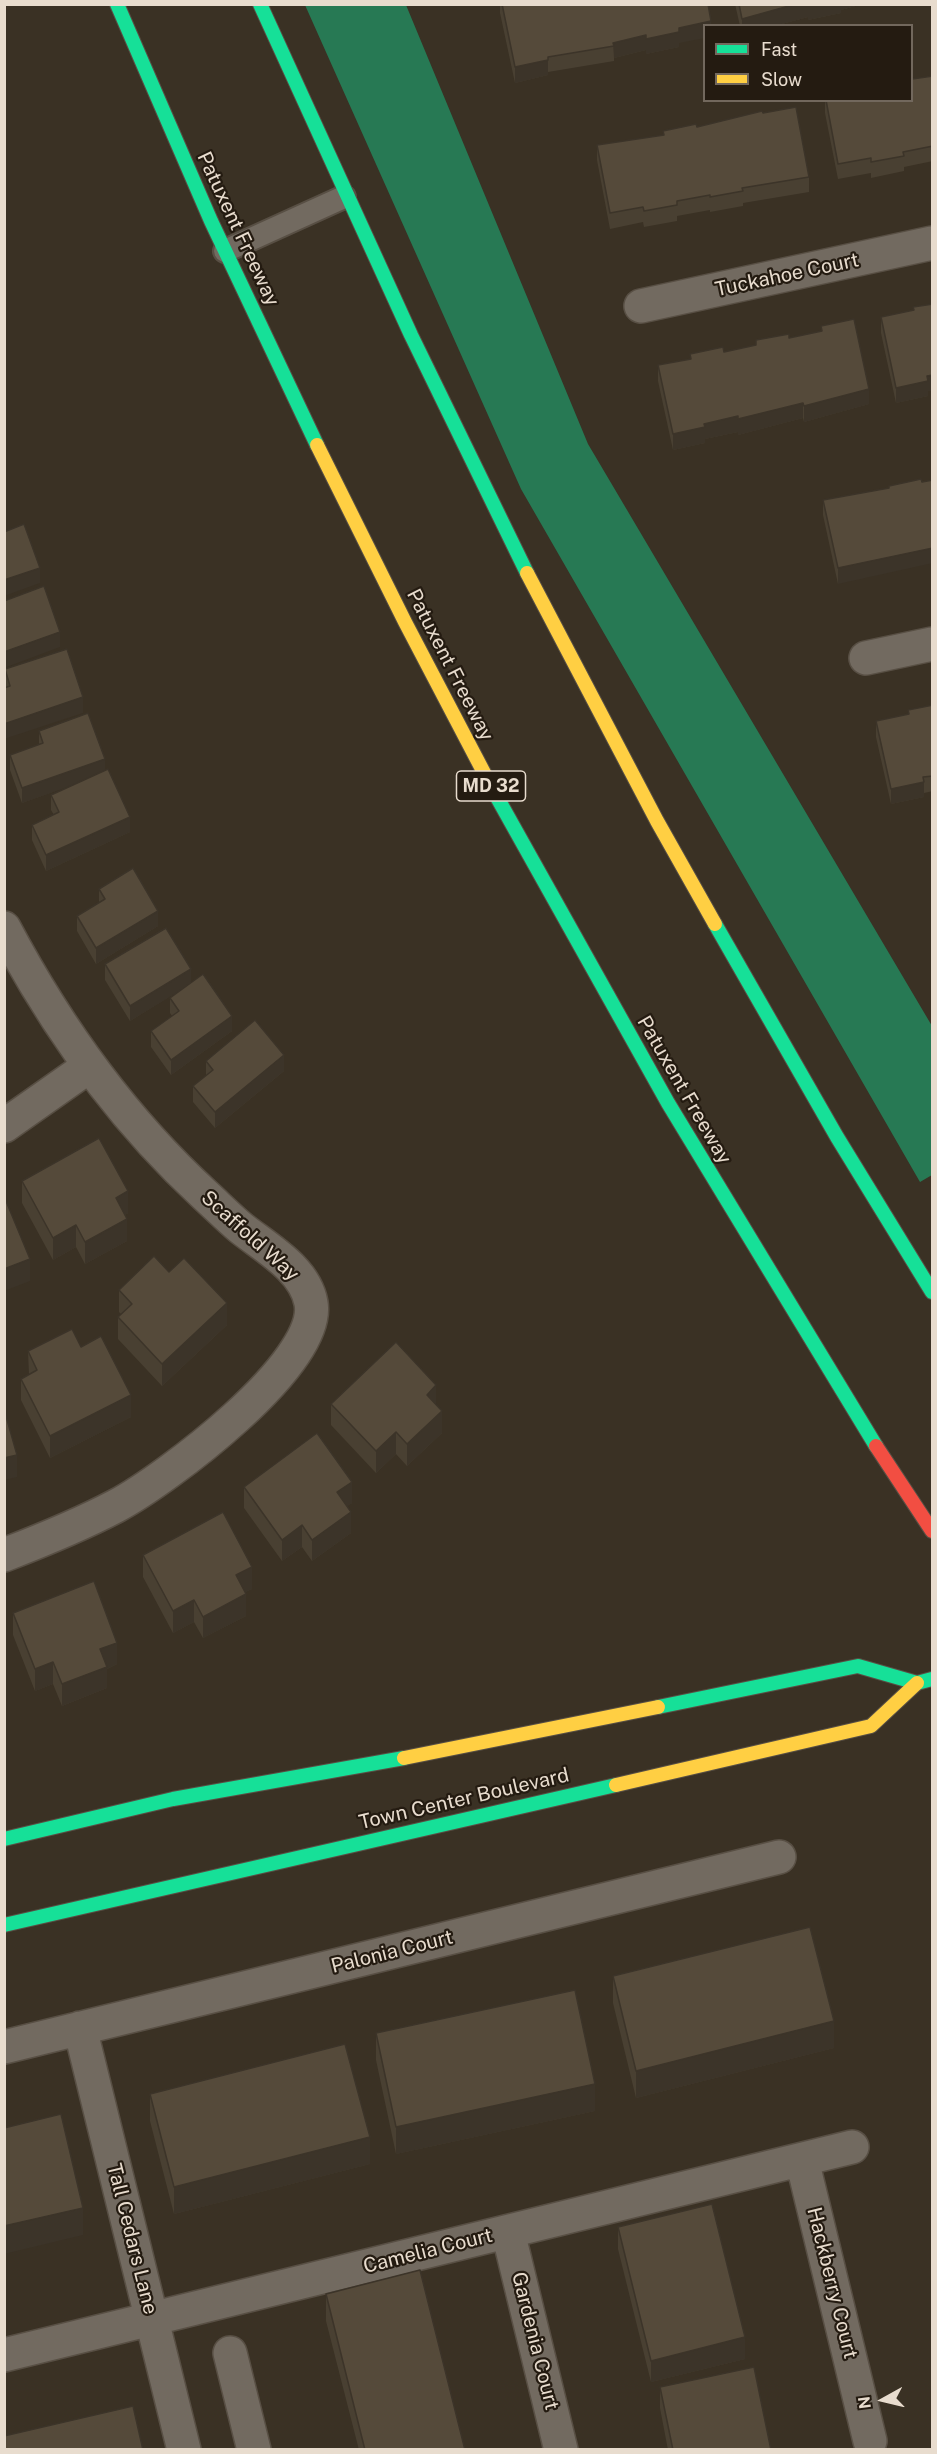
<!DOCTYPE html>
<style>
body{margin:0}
#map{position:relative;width:937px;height:2454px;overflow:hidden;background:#3a3124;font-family:"Public Sans",sans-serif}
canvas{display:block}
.frame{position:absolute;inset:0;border:6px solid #e8dcce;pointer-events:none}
.legend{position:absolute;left:703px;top:24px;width:210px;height:78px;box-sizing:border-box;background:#241b11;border:2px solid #72685d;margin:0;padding:8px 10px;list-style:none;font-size:18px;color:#e8dcce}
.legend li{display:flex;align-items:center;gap:12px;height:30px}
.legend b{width:30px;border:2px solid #72685d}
.north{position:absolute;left:853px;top:2370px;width:60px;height:60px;-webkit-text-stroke:4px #241b11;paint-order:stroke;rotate:262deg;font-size:16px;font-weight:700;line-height:24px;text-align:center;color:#e8dcce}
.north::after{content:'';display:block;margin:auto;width:21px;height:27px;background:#e8dcce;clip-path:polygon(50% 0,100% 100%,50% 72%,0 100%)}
</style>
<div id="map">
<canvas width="937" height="2454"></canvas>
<div class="frame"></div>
<ul class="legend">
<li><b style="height:8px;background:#16e098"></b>Fast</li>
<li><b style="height:8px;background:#ffcf43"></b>Slow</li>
</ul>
<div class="north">N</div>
</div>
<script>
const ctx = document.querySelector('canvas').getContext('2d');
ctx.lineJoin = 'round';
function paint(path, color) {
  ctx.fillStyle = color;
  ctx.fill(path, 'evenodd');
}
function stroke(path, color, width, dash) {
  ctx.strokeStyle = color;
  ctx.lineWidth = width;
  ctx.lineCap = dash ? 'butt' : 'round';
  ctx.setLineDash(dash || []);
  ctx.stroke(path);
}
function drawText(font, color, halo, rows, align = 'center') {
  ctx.font = font + ' "Public Sans",sans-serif';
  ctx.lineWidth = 4.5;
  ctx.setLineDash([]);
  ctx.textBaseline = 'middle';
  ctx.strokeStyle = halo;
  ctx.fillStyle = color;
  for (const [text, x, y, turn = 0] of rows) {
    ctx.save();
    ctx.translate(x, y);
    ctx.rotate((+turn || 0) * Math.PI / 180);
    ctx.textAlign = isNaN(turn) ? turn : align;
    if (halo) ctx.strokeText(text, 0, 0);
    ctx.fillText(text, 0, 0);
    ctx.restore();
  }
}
const forest = new Path2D(`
 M 305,5 L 406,5 L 588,444 L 932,1026 L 932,1175 L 920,1182 L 521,489 Z`);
const lane = new Path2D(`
 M 225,251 L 344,197`);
const street = new Path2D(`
 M 641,306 L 932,243
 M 866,658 L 932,644
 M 4,928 C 57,1028 121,1118 205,1195 C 217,1206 229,1218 241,1228 C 266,1248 305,1269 311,1303 C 322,1363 165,1480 116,1506 C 80,1525 43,1540 4,1555
 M 4,1126 L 88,1067
 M 80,2028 L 184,2450
 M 4,2047 L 779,1857
 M 802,2160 L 870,2441
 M 508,2232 L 561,2450
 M 230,2353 L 254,2450
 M 4,2355 L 852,2147`);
const fast = new Path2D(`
 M 117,4 L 211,221 L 317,445
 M 260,4 L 411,335 L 527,573
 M 493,790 L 668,1103 L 876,1446
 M 715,924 L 837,1137 L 932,1292
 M 658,1707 L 858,1666 L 917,1683 L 932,1679
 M 4,1839 L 173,1799 L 404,1758
 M 4,1925 L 616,1785`);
const slow = new Path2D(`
 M 317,445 L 405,622 L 493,790
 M 527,573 L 657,821 L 715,924
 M 404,1758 L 658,1707
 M 616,1785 L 871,1726 L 917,1683`);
const jam = new Path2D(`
 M 876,1446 L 932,1531`);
const wall = new Path2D(`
 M 500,4 L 708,4 L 711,26 L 679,43 L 679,47 L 646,54 L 646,50 L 614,58 L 614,61 L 548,72 L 548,75 L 515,83 L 500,13 Z
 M 735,4 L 863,4 L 841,10 L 841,13 L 808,20 L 808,17 L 774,26 L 740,26 Z
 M 933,76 L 933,161 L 904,167 L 904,171 L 871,178 L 871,173 L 838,179 L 825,113 L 825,100 L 912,100 Z
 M 763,113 L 809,177 L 809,192 L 743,203 L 743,206 L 710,212 L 710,210 L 677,216 L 677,221 L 644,227 L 643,222 L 610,229 L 597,160 L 597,145 L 663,136 L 663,131 L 697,127 Z
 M 881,317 L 928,391 L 928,396 L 896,403 L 881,333 Z
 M 821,326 L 869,404 L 804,422 L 803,418 L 738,435 L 738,432 L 705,439 L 705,443 L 673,450 L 658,381 L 658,365 L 690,359 L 690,354 L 724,352 L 756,345 L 756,340 L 789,338 L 821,332 Z
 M 921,479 L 838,584 L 823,515 L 823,500 L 889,489 Z
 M 5,669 L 83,713 L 6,688 L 5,684 Z
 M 933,705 L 933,791 L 924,793 L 924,797 L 891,804 L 876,737 L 876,721 L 908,714 L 908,710 Z
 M 39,731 L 105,771 L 130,832 L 46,871 L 32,840 L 32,825 L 54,815 L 51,810 L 51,795 L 72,785 L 22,803 L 10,770 L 10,755 L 39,744 Z
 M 99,889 L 158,926 L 96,964 L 77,931 L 77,916 L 99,903 Z
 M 105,964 L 191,983 L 232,1031 L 171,1075 L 151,1047 L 151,1031 L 172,1016 L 170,1013 L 170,998 L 177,992 L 130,1021 L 105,980 Z
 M 206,1061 L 284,1071 L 215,1128 L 193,1102 L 193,1086 L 206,1076 Z
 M 22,1181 L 128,1213 L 125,1215 L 127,1241 L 85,1264 L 76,1247 L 53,1260 L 22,1203 Z
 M 169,1272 L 227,1325 L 162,1386 L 118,1339 L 118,1317 L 121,1314 L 119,1312 L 119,1290 Z
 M 81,1347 L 131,1417 L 50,1458 L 21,1400 L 21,1379 L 29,1375 L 28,1351 Z
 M 331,1404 L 436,1405 L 442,1433 L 407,1466 L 396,1454 L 376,1473 L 331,1425 Z
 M 244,1487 L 352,1503 L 347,1506 L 351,1533 L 312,1561 L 302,1547 L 282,1561 L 244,1508 Z
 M 143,1555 L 252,1589 L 245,1592 L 246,1616 L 203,1638 L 194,1622 L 173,1633 L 143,1577 Z
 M 13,1613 L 117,1664 L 107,1669 L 107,1688 L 62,1706 L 53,1684 L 35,1691 L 13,1635 Z
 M 613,1976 L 834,2048 L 636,2098 L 613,2003 Z
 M 376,2033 L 595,2111 L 396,2154 L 376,2060 Z
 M 150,2094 L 370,2164 L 174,2214 L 150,2121 Z
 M 618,2227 L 745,2359 L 651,2382 L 618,2249 Z
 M 326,2294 L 465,2450 L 359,2450 L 326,2321 Z
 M 660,2387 L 771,2450 L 668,2450 L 660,2408 Z`);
const shadedWall = new Path2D(`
 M 796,4 L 808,4 L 808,17 L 774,26 L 742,26 L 742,19 Z
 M 811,4 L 863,4 L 841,10 L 841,13 L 808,20 L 808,5 Z
 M 711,21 L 711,26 L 705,26 L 705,38 L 679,43 L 679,47 L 646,54 L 646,39 L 679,28 Z
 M 646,35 L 646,50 L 614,58 L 613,43 Z
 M 548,60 L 548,75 L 515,83 L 515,67 Z
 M 933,375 L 933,391 L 928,391 L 928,396 L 896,403 L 896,388 Z
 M 869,389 L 869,404 L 804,422 L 804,406 Z
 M 803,403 L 803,418 L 738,435 L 738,419 Z
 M 738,416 L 738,432 L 705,439 L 705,443 L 673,450 L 673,434 L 704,424 Z
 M 933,548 L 933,563 L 838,584 L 838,568 Z
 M 40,568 L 40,583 L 4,596 L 4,580 Z
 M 60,632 L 60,647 L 4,668 L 4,652 Z
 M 83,697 L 83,713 L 4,739 L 4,724 Z
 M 105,759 L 105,774 L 22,803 L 22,788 Z
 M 924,782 L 924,797 L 891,804 L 891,789 Z
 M 130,817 L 130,832 L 46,871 L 46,855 Z
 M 158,911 L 158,926 L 96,964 L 96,948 Z
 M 191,969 L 191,984 L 130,1021 L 130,1006 Z
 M 232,1016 L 232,1031 L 171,1075 L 171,1060 Z
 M 284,1055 L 284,1071 L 215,1128 L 215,1112 Z
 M 128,1191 L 128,1213 L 116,1220 L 116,1198 Z
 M 127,1219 L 127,1241 L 85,1264 L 85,1242 Z
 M 76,1225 L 76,1247 L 53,1260 L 53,1238 Z
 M 30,1259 L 30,1281 L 4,1291 L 4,1269 Z
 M 227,1303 L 227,1325 L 162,1386 L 162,1364 Z
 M 436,1385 L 436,1407 L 427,1395 Z
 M 131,1395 L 131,1417 L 50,1458 L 50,1436 Z
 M 442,1411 L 442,1433 L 407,1466 L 407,1444 Z
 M 396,1432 L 396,1454 L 376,1473 L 376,1451 Z
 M 17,1455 L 17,1477 L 4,1480 L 4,1458 Z
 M 352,1482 L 352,1503 L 337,1514 L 337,1492 Z
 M 351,1512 L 351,1533 L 312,1561 L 312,1540 Z
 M 302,1525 L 302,1547 L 282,1561 L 282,1540 Z
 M 252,1567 L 252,1589 L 236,1597 L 236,1575 Z
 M 246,1594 L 246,1616 L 203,1638 L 203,1617 Z
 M 194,1600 L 194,1622 L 173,1633 L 173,1611 Z
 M 117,1643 L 117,1664 L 107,1669 L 107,1688 L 62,1706 L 62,1684 L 100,1649 Z
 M 53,1662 L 53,1684 L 35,1691 L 35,1669 Z
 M 834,2021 L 834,2048 L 636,2098 L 636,2071 Z
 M 595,2084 L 595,2111 L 396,2154 L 396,2127 Z
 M 370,2137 L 370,2164 L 174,2214 L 174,2187 Z
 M 83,2208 L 83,2235 L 4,2254 L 4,2226 Z
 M 745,2337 L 745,2359 L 651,2382 L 651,2361 Z`);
const building = new Path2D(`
 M 502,4 L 708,4 L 711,21 L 679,28 L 679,32 L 646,39 L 646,35 L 613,43 L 614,46 L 548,57 L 548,60 L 515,67 Z
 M 739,4 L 796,4 L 742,19 Z
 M 933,76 L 933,146 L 903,152 L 904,156 L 871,162 L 871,158 L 838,164 L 826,100 L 912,100 L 912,79 Z
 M 796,107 L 809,177 L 742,188 L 743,191 L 710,197 L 710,195 L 677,201 L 677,205 L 644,211 L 643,207 L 610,213 L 597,145 L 664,135 L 663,131 L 696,124 L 697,127 L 762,111 L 763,113 Z
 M 933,304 L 933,375 L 927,376 L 928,381 L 896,388 L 881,317 L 914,310 L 913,307 Z
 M 854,319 L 869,389 L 804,406 L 803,403 L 738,419 L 738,416 L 704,424 L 705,427 L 673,434 L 658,365 L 691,359 L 690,354 L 723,347 L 724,352 L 756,345 L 756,340 L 789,334 L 789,338 L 822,331 L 821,326 Z
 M 921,479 L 922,482 L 933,480 L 933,548 L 838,568 L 823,500 L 889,488 L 889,486 Z
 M 24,524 L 40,568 L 4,580 L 4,532 Z
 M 44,586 L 60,632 L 4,652 L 4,601 Z
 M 67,649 L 83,697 L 4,724 L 4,688 L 10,686 L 5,669 Z
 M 933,705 L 933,776 L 923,777 L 924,782 L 891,789 L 876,721 L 909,714 L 908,710 Z
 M 88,713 L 105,759 L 22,788 L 10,755 L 43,743 L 39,731 Z
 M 108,769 L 130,817 L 46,855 L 32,825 L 59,812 L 51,795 Z
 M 133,868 L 158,911 L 96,948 L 77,916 L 105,899 L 99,889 Z
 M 166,928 L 191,969 L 130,1006 L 105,964 Z
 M 203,974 L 232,1016 L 171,1060 L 151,1031 L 179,1011 L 170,998 Z
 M 255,1020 L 284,1055 L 215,1112 L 193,1086 L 213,1070 L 206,1061 Z
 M 99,1138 L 128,1191 L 116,1198 L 127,1219 L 85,1242 L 76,1225 L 53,1238 L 22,1181 Z
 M 6,1201 L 30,1259 L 4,1269 L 4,1202 Z
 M 154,1256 L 169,1272 L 184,1258 L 227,1303 L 162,1364 L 118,1317 L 132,1304 L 119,1290 Z
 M 72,1329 L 81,1347 L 101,1336 L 131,1395 L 50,1436 L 21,1379 L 37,1370 L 28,1351 Z
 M 396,1342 L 436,1385 L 427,1395 L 442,1411 L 407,1444 L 396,1432 L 376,1451 L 331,1404 Z
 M 4,1409 L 17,1455 L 4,1458 Z
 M 317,1433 L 352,1482 L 337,1492 L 351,1512 L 312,1540 L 302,1525 L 282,1540 L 244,1487 Z
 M 223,1512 L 252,1567 L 236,1575 L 246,1594 L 203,1617 L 194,1600 L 173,1611 L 143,1555 Z
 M 94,1581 L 117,1643 L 100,1649 L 107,1667 L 62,1684 L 53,1662 L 35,1669 L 13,1613 Z
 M 810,1927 L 834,2021 L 636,2071 L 613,1976 Z
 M 575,1990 L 595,2084 L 396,2127 L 376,2033 Z
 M 345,2044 L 370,2137 L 174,2187 L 150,2094 Z
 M 61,2114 L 83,2208 L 4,2226 L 4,2128 Z
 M 712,2204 L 745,2337 L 651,2361 L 618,2227 Z
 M 420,2270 L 465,2450 L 365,2450 L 326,2294 Z
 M 754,2367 L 771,2450 L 673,2450 L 660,2387 Z
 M 133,2406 L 143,2450 L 4,2450 L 4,2436 Z`);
const shields = [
 [491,786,69]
];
const shieldNames = [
 ["MD 32",491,786]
];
const streetNames = [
 ["Patuxent Freeway",238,229,65],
 ["Tuckahoe Court",787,275,-12],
 ["Patuxent Freeway",450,665,63],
 ["Patuxent Freeway",684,1090,60],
 ["Scaffold Way",250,1236,42],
 ["Town Center Boulevard",464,1799,-13],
 ["Palonia Court",392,1952,-14],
 ["Tall Cedars Lane",132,2239,76],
 ["Camelia Court",428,2251,-14],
 ["Hackberry Court",832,2283,76],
 ["Gardenia Court",535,2341,76]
];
paint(forest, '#277954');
stroke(lane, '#584f44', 26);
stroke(street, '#584f44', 36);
stroke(fast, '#584f44', 16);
stroke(slow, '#584f44', 16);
stroke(jam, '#584f44', 16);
stroke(lane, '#726a60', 22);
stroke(street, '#726a60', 33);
stroke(fast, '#16e098', 14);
stroke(slow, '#ffcf43', 14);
stroke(jam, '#f24e42', 14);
paint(wall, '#494032');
paint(shadedWall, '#3c3429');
paint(building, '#554a3a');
stroke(building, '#3c3429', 1.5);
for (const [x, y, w] of shields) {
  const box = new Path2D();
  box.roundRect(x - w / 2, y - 15, w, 30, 4.5);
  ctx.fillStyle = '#241b11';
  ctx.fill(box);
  stroke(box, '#e8dcce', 1.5);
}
drawText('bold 18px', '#e8dcce', null, shieldNames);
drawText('20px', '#e8dcce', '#241b11', streetNames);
</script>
